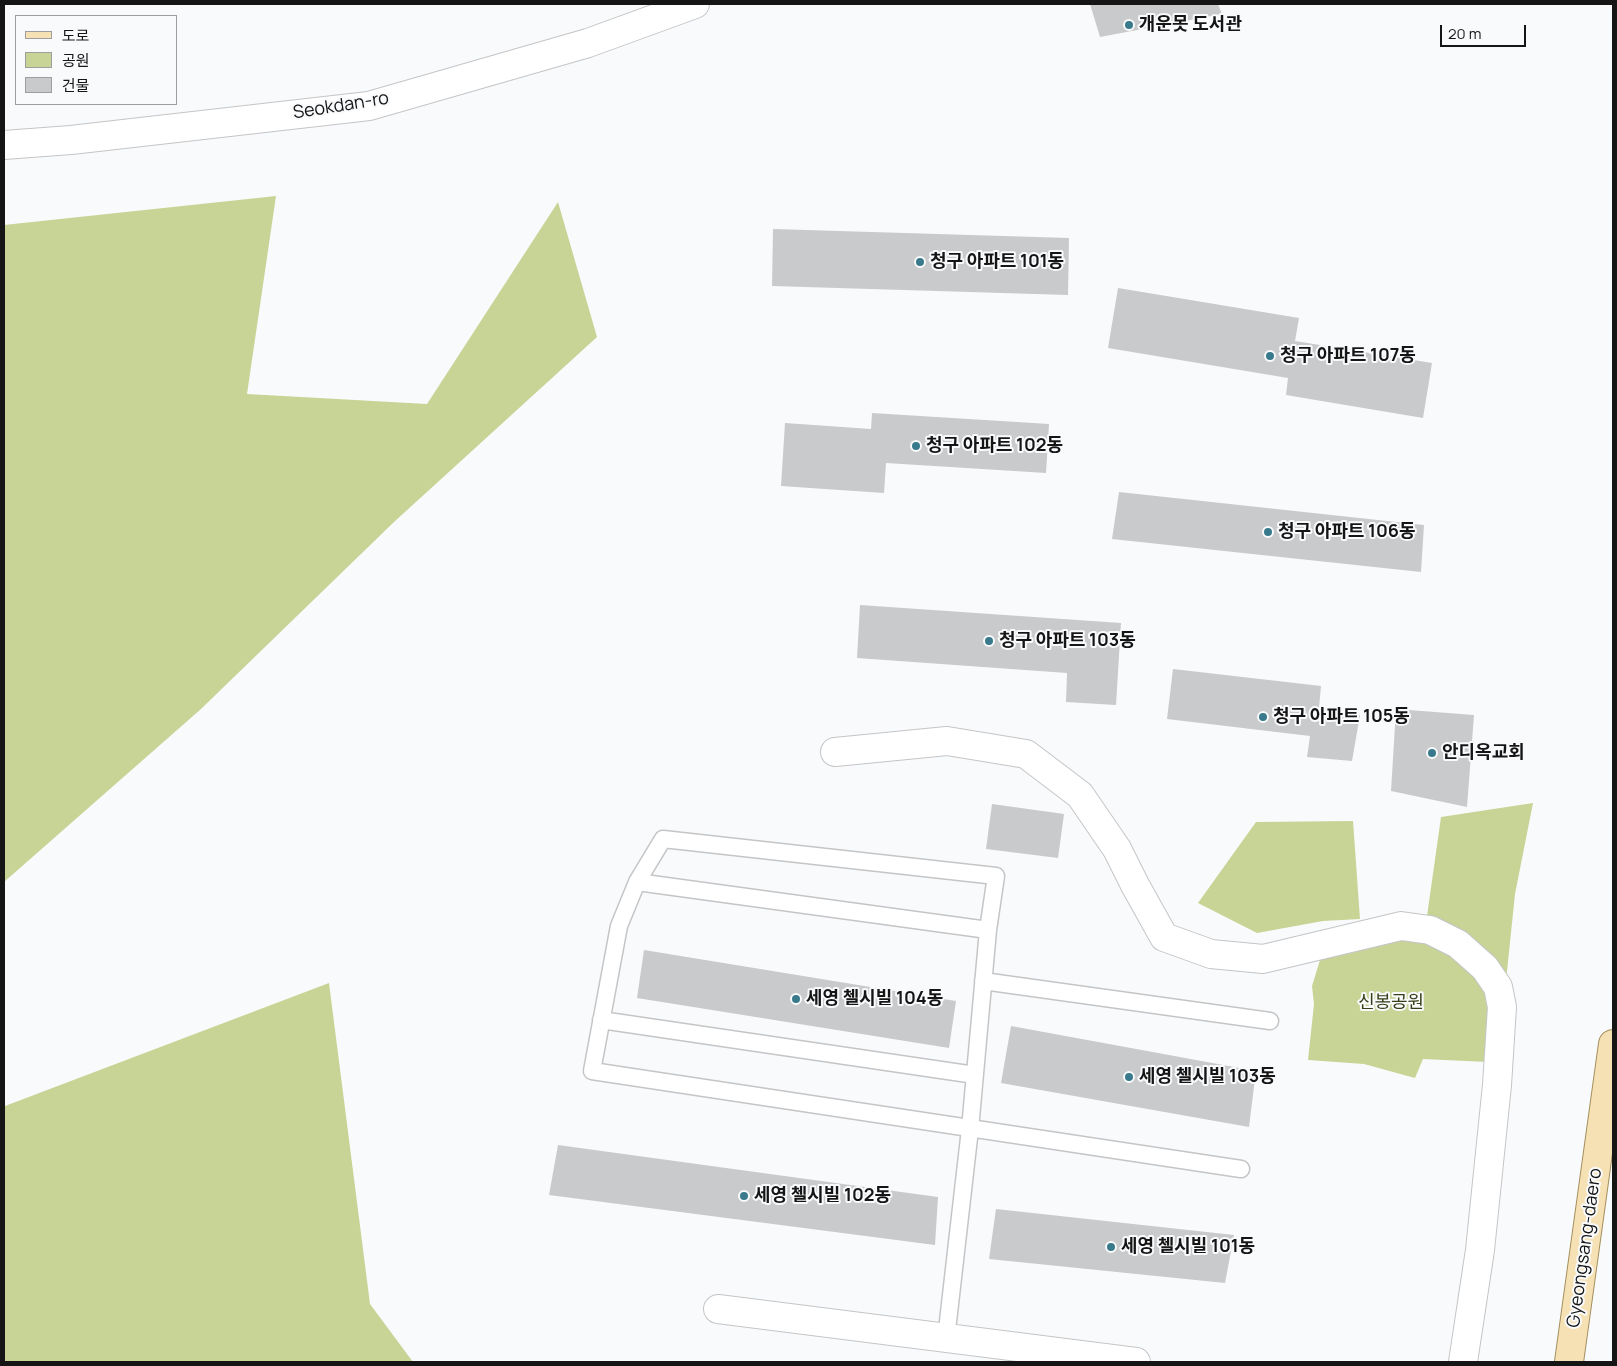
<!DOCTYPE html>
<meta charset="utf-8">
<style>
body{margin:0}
#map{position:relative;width:1617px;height:1366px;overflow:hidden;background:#f9fafb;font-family:Manrope,"Noto Sans KR",sans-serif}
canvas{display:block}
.frame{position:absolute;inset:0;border:5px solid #151516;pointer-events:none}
.legend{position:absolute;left:15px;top:15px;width:162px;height:90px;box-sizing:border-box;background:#f9fafb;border:1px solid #9e9e9f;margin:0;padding:6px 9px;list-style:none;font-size:15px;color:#151516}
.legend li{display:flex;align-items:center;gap:10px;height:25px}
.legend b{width:25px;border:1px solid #9e9e9f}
.scale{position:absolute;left:1440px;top:25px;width:86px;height:22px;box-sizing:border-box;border:2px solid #151516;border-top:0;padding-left:6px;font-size:15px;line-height:18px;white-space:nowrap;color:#151516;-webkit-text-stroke:4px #f9fafb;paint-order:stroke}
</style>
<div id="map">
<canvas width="1617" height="1366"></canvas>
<div class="frame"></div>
<ul class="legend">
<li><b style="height:6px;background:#f5e1b4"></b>도로</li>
<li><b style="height:14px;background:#c7d496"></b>공원</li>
<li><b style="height:14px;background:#c9cacb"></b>건물</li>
</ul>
<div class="scale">20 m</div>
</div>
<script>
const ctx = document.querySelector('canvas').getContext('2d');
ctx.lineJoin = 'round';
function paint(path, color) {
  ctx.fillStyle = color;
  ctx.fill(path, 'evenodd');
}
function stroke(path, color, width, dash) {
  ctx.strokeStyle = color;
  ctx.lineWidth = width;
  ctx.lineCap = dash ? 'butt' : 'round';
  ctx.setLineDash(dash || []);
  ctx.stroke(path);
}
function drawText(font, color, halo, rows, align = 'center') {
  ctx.font = font + ' Manrope,"Noto Sans KR",sans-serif';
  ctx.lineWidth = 4;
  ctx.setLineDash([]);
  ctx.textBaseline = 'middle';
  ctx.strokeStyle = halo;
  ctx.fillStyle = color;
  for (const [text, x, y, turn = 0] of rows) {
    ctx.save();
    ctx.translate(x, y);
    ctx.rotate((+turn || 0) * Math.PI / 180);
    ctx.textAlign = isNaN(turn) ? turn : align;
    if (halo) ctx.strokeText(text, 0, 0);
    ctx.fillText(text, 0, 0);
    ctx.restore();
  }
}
const green = new Path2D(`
 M 276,196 L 247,394 L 427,404 L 558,202 L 597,337 L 394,522 L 201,709 L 4,882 L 4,225 Z
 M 1533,803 L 1515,894 L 1506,981 L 1427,916 L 1441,817 Z
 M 1353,821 L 1360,919 L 1323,921 L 1257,933 L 1198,903 L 1256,822 Z
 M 1390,936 L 1447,949 L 1478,974 L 1493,1001 L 1488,1062 L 1423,1059 L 1415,1078 L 1364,1064 L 1308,1060 L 1314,1004 L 1312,986 L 1320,960 Z
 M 329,983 L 370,1304 L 413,1362 L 4,1362 L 4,1105 L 5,1106 Z`);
const building = new Path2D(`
 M 1090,4 L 1218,4 L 1222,14 L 1100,37 Z
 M 773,229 L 1069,238 L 1068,295 L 772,286 Z
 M 1118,288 L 1299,318 L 1295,341 L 1432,363 L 1423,418 L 1286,395 L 1288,378 L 1108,348 Z
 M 872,413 L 1049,424 L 1046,473 L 886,463 L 884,493 L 781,486 L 785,423 L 871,429 Z
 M 1119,492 L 1424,525 L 1421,572 L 1112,539 Z
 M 860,605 L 1121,623 L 1116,705 L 1066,702 L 1067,673 L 857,658 Z
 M 1173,669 L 1321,686 L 1319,708 L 1360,715 L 1352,761 L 1307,757 L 1310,736 L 1167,719 Z
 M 1396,709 L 1474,715 L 1467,807 L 1391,791 Z
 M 992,804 L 1064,814 L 1058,858 L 986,849 Z
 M 644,950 L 956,1001 L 949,1048 L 637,998 Z
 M 1011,1026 L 1256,1071 L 1249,1127 L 1001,1083 Z
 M 558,1145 L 938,1197 L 935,1245 L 549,1195 Z
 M 996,1209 L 1234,1235 L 1225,1283 L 989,1259 Z`);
const service = new Path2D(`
 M 637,882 L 988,930
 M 983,981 L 1270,1021
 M 601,1020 L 975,1075
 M 946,1339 L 970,1129 L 988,930 L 996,876 L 663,839 L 637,882 L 619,926 L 592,1071 L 1241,1169`);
const minor = new Path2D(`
 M 835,752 L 947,741 L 1026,754 L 1080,795 L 1117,849 L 1135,885 L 1164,937 L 1211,954 L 1263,959 L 1401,926 L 1430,930 L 1458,944 L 1485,968 L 1498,987 L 1502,1007 L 1497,1085 L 1480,1250 L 1463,1362
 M 718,1309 L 1136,1362`);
const secondary = new Path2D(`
 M 4,145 L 71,140 L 369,106 L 588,43 L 695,4`);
const primary = new Path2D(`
 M 1569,1362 L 1613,1044`);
const markers = [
 [1129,25,5,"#387a8b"],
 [920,262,5,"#387a8b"],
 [1270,356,5,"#387a8b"],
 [916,446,5,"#387a8b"],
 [1268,532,5,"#387a8b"],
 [989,641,5,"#387a8b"],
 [1263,717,5,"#387a8b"],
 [1432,753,5,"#387a8b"],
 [796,999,5,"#387a8b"],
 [1129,1077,5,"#387a8b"],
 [744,1196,5,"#387a8b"],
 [1111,1247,5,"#387a8b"]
];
const poiNames = [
 ["개운못 도서관",1139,25],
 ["청구 아파트 101동",930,262],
 ["청구 아파트 107동",1280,356],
 ["청구 아파트 102동",926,446],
 ["청구 아파트 106동",1278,532],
 ["청구 아파트 103동",999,641],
 ["청구 아파트 105동",1273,717],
 ["안디옥교회",1442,753],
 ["세영 첼시빌 104동",806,999],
 ["세영 첼시빌 103동",1139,1077],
 ["세영 첼시빌 102동",754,1196],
 ["세영 첼시빌 101동",1121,1247]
];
const streetNames = [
 ["Seokdan-ro",341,106,-9],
 ["Gyeongsang-daero",1585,1248,-82]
];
const parkNames = [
 ["신봉공원",1391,1003]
];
paint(green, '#c7d496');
paint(building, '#c9cacb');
stroke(service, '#c4c5c7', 19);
stroke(minor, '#c4c5c7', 30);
stroke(secondary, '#c4c5c7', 30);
stroke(primary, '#a28d5c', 30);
stroke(service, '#fff', 16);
stroke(minor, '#fff', 28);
stroke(secondary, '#fff', 28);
stroke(primary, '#f5e1b4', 28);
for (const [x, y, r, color] of markers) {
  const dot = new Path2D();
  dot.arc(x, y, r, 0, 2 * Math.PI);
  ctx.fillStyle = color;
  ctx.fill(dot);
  stroke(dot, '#f9fafb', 2);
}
drawText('bold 18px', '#151516', '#f9fafb', poiNames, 'left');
drawText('18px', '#151516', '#f9fafb', streetNames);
drawText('18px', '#373e19', '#f9fafb', parkNames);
</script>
